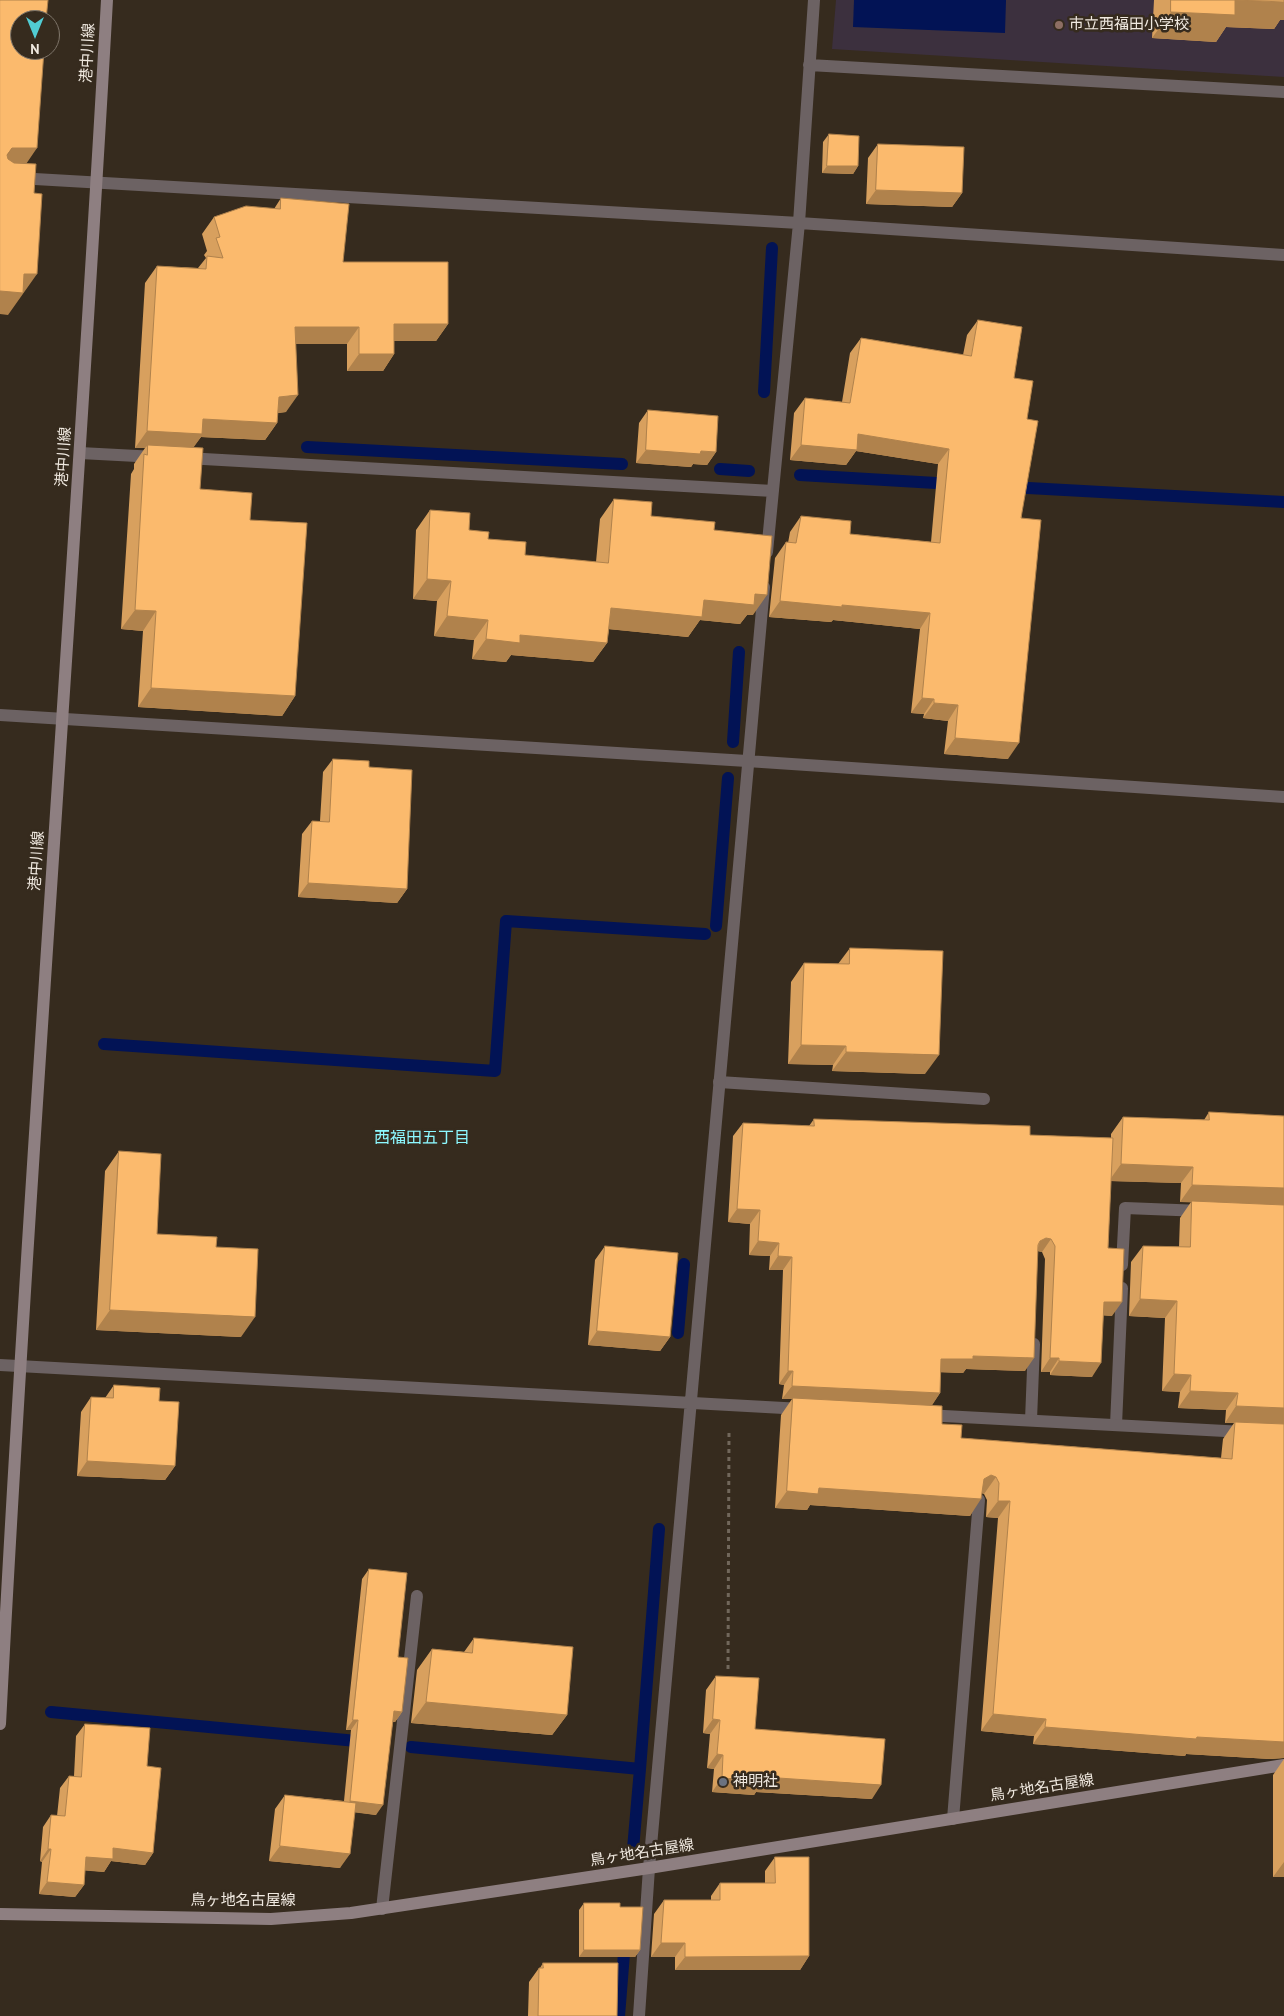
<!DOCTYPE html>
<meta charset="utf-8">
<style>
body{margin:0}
#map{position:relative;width:1284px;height:2016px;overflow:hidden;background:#362b1e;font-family:"PT Sans",sans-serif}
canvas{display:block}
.north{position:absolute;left:10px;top:10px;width:50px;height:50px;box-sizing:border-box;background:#362b1e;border:1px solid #80776c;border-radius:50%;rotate:180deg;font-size:14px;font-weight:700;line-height:20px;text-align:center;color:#f0e9e0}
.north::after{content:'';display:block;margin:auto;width:18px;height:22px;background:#51ccd3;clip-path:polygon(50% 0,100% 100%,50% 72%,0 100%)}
</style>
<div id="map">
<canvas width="1284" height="2016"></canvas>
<div class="north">N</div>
</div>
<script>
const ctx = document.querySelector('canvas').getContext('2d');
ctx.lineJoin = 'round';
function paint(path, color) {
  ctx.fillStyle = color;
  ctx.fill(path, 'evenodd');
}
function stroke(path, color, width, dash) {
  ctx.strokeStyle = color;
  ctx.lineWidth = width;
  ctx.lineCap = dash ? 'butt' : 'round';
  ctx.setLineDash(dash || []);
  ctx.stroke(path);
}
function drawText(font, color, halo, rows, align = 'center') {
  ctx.font = font + ' "PT Sans","Noto Sans JP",sans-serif';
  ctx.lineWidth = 5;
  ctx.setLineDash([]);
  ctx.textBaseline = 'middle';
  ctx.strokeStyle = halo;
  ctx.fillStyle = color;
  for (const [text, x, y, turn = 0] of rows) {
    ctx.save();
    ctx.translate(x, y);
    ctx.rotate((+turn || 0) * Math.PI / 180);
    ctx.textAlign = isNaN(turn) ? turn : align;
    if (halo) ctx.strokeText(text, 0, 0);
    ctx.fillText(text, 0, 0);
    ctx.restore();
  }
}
const education = new Path2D(`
 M 836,0 L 1284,0 L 1284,77 L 832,49 Z`);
const water = new Path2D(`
 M 854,0 L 1006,0 L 1005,33 L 853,27 Z`);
const stream = new Path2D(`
 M 764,392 L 772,248
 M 307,447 L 622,464
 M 720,469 L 749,471
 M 800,475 L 953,484
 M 1010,487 L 1284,502
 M 733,742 L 739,652
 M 716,926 L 728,778
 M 104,1044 L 495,1071 L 506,921 L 705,934
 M 678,1333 L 684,1264
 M 51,1712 L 367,1742
 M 411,1747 L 640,1769 L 659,1529
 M 633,1849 L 640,1769
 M 619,2016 L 625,1941`);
const path = new Path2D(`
 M 728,1669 L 729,1432`);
const service = new Path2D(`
 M 719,1082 L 984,1099
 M 1122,1265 L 1125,1208 L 1202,1211
 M 1031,1420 L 1034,1344
 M 1116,1425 L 1122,1288
 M 953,1819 L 979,1500
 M 382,1909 L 417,1596`);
const minor = new Path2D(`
 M 809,65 L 1284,92
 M 0,177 L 799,223 L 1284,255
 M 80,453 L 156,457
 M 186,458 L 773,491
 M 767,552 L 799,223 L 814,0
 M 0,715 L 747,761 L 1284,797
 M 0,1365 L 802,1409
 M 925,1415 L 1244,1432
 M 639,2016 L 649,1868 L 764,587`);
const secondary = new Path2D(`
 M 0,1724 C 30,1149 75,575 107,0
 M 0,1914 L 271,1919 L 351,1913 L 649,1868 L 1284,1765`);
const wall = new Path2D(`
 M 1154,0 L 1284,0 L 1284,20 L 1280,20 L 1274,29 L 1226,27 L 1216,42 L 1152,38 Z
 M 829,134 L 858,166 L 853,174 L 822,173 L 823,142 Z
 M 878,144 L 962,193 L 952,207 L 866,204 L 868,158 Z
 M 281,198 L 343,262 L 448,324 L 436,341 L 394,341 L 394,354 L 383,371 L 347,371 L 347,344 L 296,344 L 286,412 L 278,413 L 277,423 L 265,440 L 201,437 L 193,447 L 200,489 L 250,520 L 295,696 L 282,716 L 138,707 L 143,631 L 121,629 L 131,474 L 134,469 L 134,464 L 145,448 L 135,448 L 145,283 L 157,266 L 198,268 L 206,258 L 204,255 L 207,251 L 202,234 L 214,217 L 274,209 Z
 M 978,320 L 1014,378 L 1027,419 L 1008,759 L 944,754 L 948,721 L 923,718 L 924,714 L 911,713 L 920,629 L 833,620 L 831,622 L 769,617 L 775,558 L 786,542 L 788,543 L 790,532 L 801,516 L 850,534 L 931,542 L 938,464 L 856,451 L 846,465 L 790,460 L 794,413 L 805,398 L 842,402 L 850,353 L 861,338 L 963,355 L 967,335 Z
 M 648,410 L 716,452 L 707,465 L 693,464 L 691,467 L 636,463 L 639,423 Z
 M 614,499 L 651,516 L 714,530 L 753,615 L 747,615 L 740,624 L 700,620 L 688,637 L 609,629 L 607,643 L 593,662 L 511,655 L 506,662 L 472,659 L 474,640 L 434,636 L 437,601 L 413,599 L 416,530 L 430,510 L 488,539 L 525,555 L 596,562 L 600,519 Z
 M 333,759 L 369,767 L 407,889 L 397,903 L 298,897 L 302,834 L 312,821 L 320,821 L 323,772 Z
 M 850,948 L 925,1074 L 832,1071 L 833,1065 L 788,1064 L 791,982 L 804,963 L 838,964 Z
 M 1209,1112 L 1284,1116 L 1284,1758 L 1270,1759 L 1186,1754 L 1185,1756 L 1033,1744 L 1034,1736 L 981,1731 L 998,1518 L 986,1517 L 987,1500 L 984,1494 L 982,1493 L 970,1516 L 810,1505 L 807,1510 L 775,1508 L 781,1415 L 792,1399 L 782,1399 L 784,1385 L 779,1384 L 783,1270 L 769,1270 L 770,1256 L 749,1255 L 750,1224 L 728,1222 L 733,1136 L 743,1123 L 809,1126 L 814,1119 L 1030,1135 L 1111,1138 L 1111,1134 L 1123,1117 L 1204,1120 ZM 1111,1181 L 1181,1183 L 1180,1202 L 1191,1202 L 1180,1218 L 1179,1247 L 1143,1246 L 1131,1262 L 1129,1316 L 1165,1318 L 1162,1391 L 1180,1392 L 1178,1408 L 1226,1410 L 1225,1423 L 1234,1423 L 1223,1439 L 1221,1458 L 961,1438 L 942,1424 L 931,1406 L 940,1393 L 940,1372 L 963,1373 L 966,1369 L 1025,1371 L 1038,1251 L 1042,1252 L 1045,1259 L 1041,1372 L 1050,1372 L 1050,1375 L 1092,1377 L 1103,1315 L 1112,1316 L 1108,1248 Z
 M 119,1151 L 157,1234 L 241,1337 L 96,1330 L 105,1171 Z
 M 605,1246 L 670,1337 L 660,1351 L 588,1345 L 595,1260 Z
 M 114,1385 L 159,1401 L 175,1466 L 165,1480 L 77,1476 L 81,1412 L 91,1397 L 105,1398 Z
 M 369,1569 L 398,1657 L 402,1712 L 395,1722 L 393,1722 L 376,1815 L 355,1812 L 340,1868 L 269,1861 L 275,1809 L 285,1795 L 344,1801 L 351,1730 L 346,1730 L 362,1579 Z
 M 474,1638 L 567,1715 L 552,1735 L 411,1723 L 417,1670 L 432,1649 L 464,1652 Z
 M 716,1676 L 755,1729 L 872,1799 L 756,1792 L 754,1795 L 712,1792 L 714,1769 L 707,1768 L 710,1734 L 703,1733 L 706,1690 Z
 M 85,1724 L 147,1766 L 153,1853 L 145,1865 L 111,1861 L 104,1872 L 85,1870 L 84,1885 L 75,1897 L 39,1894 L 42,1862 L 40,1861 L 43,1827 L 51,1815 L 57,1816 L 60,1788 L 69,1776 L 74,1776 L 76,1736 Z
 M 1284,1759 L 1284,1877 L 1273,1877 L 1273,1775 Z
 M 775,1857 L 809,1956 L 800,1970 L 675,1970 L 675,1957 L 651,1957 L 654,1914 L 664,1900 L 711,1900 L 711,1896 L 720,1883 L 765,1883 L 765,1871 Z
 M 584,1903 L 640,1950 L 635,1957 L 579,1957 L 579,1910 Z
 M 543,1963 L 617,2016 L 528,2016 L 529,1982 L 539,1968 L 540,1968 Z`);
const shadedWall = new Path2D(`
 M 1235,0 L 1284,2 L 1284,20 L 1280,20 L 1274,29 L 1226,27 L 1216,42 L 1152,38 L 1171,12 Z
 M 12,148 L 37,148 L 22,170 L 0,165 Z
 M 827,166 L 858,166 L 853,174 L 822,173 Z
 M 876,190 L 962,193 L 952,207 L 866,204 Z
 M 24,274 L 37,274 L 8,315 L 0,314 L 0,291 Z
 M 394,324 L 448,324 L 436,341 L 383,341 Z
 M 295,327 L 359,327 L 347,344 L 283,344 Z
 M 359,354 L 394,354 L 383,371 L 347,371 Z
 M 298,395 L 286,412 L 267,414 L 279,397 Z
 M 203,419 L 277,423 L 265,440 L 201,437 L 191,451 L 148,445 L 145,448 L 135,448 L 147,431 Z
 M 858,434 L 949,449 L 938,464 L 856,451 L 846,465 L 790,460 L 801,445 Z
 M 646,450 L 701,451 L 716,452 L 707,465 L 693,464 L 691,467 L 636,463 Z
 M 427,579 L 451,581 L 437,601 L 413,599 Z
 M 755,594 L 767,595 L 753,615 L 747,615 L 740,624 L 700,620 L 688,637 L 597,628 L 611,608 L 704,600 Z
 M 780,601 L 842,605 L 930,613 L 920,629 L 833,620 L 831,622 L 769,617 Z
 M 135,610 L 156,611 L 143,631 L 121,629 Z
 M 447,616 L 488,620 L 474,640 L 434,636 Z
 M 520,635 L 607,643 L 593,662 L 511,655 L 506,662 L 472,659 L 486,639 Z
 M 151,688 L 295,696 L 282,716 L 138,707 Z
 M 922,698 L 934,699 L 924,714 L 911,713 Z
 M 934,703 L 958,705 L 948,721 L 923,718 Z
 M 955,738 L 1019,743 L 1008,759 L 944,754 Z
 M 308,883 L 407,889 L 397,903 L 298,897 Z
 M 801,1045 L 846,1046 L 833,1065 L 788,1064 Z
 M 846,1052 L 939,1055 L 925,1074 L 832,1071 Z
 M 1121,1164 L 1193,1167 L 1181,1183 L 1109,1181 Z
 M 1192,1185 L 1284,1188 L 1284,1206 L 1180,1202 Z
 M 737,1209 L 760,1210 L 750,1224 L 728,1222 Z
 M 1046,1238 L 1051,1239 L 1042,1252 L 1037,1251 L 1040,1241 Z
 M 758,1241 L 779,1243 L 770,1256 L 749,1255 Z
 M 778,1256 L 792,1257 L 783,1270 L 769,1270 Z
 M 1140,1299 L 1177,1301 L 1165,1318 L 1129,1316 Z
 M 1104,1302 L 1122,1302 L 1112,1316 L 1094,1315 Z
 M 110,1310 L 255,1317 L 241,1337 L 96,1330 Z
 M 597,1331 L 670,1337 L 660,1351 L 588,1345 Z
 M 973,1356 L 1034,1358 L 1025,1371 L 966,1369 L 963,1373 L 931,1372 L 941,1359 Z
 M 1050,1358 L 1059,1358 L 1050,1372 L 1041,1372 Z
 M 1059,1361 L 1101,1363 L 1092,1377 L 1050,1375 Z
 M 788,1371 L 793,1371 L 784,1385 L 779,1384 Z
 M 1174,1374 L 1191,1375 L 1180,1392 L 1162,1391 Z
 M 792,1386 L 940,1393 L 931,1407 L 793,1398 L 792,1399 L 782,1399 Z
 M 1190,1391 L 1238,1393 L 1226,1410 L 1178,1408 Z
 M 1236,1406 L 1284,1408 L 1284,1426 L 1235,1422 L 1234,1423 L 1225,1423 Z
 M 87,1461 L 175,1466 L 165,1480 L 77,1476 Z
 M 991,1475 L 996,1477 L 984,1494 L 979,1492 L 984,1479 Z
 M 819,1488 L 981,1499 L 970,1516 L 810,1505 L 807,1510 L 775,1508 L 787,1491 Z
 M 998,1501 L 1010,1501 L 998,1518 L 986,1517 Z
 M 426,1702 L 567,1715 L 552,1735 L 411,1723 Z
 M 394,1711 L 402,1712 L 395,1722 L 387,1721 Z
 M 993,1714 L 1046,1719 L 1034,1736 L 981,1731 Z
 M 713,1719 L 720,1720 L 710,1734 L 703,1733 Z
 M 353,1720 L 358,1720 L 351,1730 L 346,1730 Z
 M 1045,1727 L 1284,1742 L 1284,1758 L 1270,1759 L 1186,1754 L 1185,1756 L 1033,1744 Z
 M 717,1754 L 723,1755 L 714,1769 L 707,1768 Z
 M 764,1777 L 881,1785 L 872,1799 L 756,1792 L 754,1795 L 712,1792 L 722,1778 Z
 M 350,1801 L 383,1805 L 376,1815 L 343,1811 Z
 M 280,1846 L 350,1854 L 340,1868 L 269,1861 Z
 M 113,1848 L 153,1853 L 145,1865 L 111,1861 L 104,1872 L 77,1870 L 86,1857 Z
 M 48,1849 L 51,1849 L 42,1862 L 40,1861 Z
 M 1284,1862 L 1284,1877 L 1273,1877 Z
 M 47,1882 L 84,1885 L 75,1897 L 39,1894 Z
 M 661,1943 L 685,1943 L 675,1957 L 651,1957 Z
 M 584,1950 L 640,1950 L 635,1957 L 579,1957 Z
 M 809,1956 L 800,1970 L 675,1970 L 685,1957 Z`);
const building = new Path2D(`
 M 0,0 L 48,0 L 46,20 L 20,20 L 20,50 L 44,50 L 37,148 L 12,148 L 7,155 L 8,159 L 14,163 L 36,164 L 34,193 L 42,194 L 37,274 L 24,274 L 23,293 L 0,291 Z
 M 1171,0 L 1284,0 L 1284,2 L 1235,0 L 1235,15 L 1171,12 Z
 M 829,134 L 859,136 L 858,166 L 827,166 Z
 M 878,144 L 964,147 L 962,193 L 876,190 Z
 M 281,198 L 349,204 L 343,262 L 448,262 L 448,324 L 394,324 L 394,354 L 359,354 L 359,327 L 295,327 L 298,395 L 279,397 L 277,423 L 203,419 L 202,434 L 147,431 L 157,266 L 206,269 L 207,256 L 223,258 L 216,238 L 220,237 L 214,217 L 246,206 L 280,209 Z
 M 978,320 L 1022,327 L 1014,378 L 1033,381 L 1027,419 L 1038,421 L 1021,518 L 1041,520 L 1019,743 L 955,738 L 958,705 L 934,703 L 934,699 L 922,698 L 930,613 L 842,605 L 842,607 L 780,601 L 786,542 L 796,543 L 801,516 L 851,521 L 850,534 L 940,543 L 949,449 L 858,434 L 857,450 L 801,445 L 805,398 L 850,403 L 861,338 L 971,356 Z
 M 648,410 L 718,416 L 716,452 L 701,451 L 700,454 L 646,450 Z
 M 148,445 L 203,448 L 200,489 L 252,493 L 250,520 L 307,523 L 295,696 L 151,688 L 156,611 L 135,610 L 144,454 L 147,455 Z
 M 614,499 L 652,502 L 651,516 L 715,522 L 714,530 L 772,536 L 767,595 L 755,594 L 754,605 L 704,600 L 702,617 L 611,608 L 607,643 L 520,635 L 520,643 L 486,639 L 488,620 L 447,616 L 451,581 L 427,579 L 430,510 L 470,513 L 469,530 L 489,532 L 488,539 L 526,542 L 525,555 L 608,563 Z
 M 333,759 L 369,761 L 369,767 L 412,770 L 407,889 L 308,883 L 312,821 L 329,822 Z
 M 850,948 L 943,951 L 939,1055 L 846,1052 L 846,1046 L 801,1045 L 804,963 L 849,964 Z
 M 1209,1112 L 1284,1116 L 1284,1188 L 1192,1185 L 1193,1167 L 1121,1164 L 1123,1117 L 1209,1120 Z
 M 814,1119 L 1030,1126 L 1030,1135 L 1113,1138 L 1108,1248 L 1124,1249 L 1122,1302 L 1104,1302 L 1101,1363 L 1059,1361 L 1059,1358 L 1050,1358 L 1055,1246 L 1051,1239 L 1046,1238 L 1040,1241 L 1038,1245 L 1034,1358 L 973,1356 L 973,1359 L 941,1359 L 940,1393 L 792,1386 L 793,1371 L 788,1371 L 792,1257 L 778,1256 L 779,1243 L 758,1241 L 760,1210 L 737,1209 L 743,1123 L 814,1126 Z
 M 119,1151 L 161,1154 L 157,1234 L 217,1237 L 216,1247 L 258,1249 L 255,1317 L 110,1310 Z
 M 1192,1201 L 1284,1205 L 1284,1408 L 1236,1406 L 1238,1393 L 1190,1391 L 1191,1375 L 1174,1374 L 1177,1301 L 1140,1299 L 1143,1246 L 1190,1247 Z
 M 605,1246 L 678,1253 L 670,1337 L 597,1331 Z
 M 114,1385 L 160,1388 L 159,1401 L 179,1402 L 175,1466 L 87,1461 L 91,1397 L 113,1398 Z
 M 793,1398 L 942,1406 L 942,1424 L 962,1425 L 961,1438 L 1232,1459 L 1235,1422 L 1284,1424 L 1284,1742 L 1197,1737 L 1196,1739 L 1045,1727 L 1046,1719 L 993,1714 L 1010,1501 L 998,1501 L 999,1483 L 996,1477 L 991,1475 L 984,1479 L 981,1499 L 819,1488 L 818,1494 L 787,1491 Z
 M 369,1569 L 407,1573 L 398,1657 L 408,1658 L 402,1712 L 394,1711 L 383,1805 L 350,1801 L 358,1720 L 353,1720 Z
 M 474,1638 L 573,1647 L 567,1715 L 426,1702 L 432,1649 L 472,1653 Z
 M 716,1676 L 759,1678 L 755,1729 L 885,1739 L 881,1785 L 764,1777 L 763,1781 L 722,1778 L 723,1755 L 717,1754 L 720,1720 L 713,1719 Z
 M 85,1724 L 150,1728 L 147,1766 L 161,1768 L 153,1853 L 113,1848 L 113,1859 L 86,1857 L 84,1885 L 47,1882 L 51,1849 L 48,1849 L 51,1815 L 65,1816 L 69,1776 L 81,1777 Z
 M 285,1795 L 356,1803 L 350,1854 L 280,1846 Z
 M 775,1857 L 809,1857 L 809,1956 L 685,1957 L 685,1943 L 661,1943 L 664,1900 L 720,1900 L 720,1883 L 775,1883 Z
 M 584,1903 L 620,1903 L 620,1907 L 643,1907 L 640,1950 L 584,1950 Z
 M 543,1963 L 618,1963 L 617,2016 L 538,2016 L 539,1968 L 543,1968 Z`);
const markers = [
 [1059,25,5,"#8d6e63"],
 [723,1782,5,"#6b7280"]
];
const poiNames = [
 ["市立西福田小学校",1069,25],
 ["神明社",733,1782]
];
const streetNames = [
 ["港中川線",88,53,-87],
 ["港中川線",64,457,-86],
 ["港中川線",37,861,-86],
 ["鳥ヶ地名古屋線",1042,1788,-9],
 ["鳥ヶ地名古屋線",642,1853,-9],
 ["鳥ヶ地名古屋線",243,1901]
];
const neighbourhoodNames = [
 ["西福田五丁目",422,1138]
];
paint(education, '#3c303e');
paint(water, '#021355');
stroke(stream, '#021355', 12);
stroke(path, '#71675b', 3, [4, 4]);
stroke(service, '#6c6263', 12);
stroke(minor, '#6c6263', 12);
stroke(secondary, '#8e7f81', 12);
paint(wall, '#d8a05e');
paint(shadedWall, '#b0824c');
paint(building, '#fbba6d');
stroke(building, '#b0824c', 1);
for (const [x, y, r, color] of markers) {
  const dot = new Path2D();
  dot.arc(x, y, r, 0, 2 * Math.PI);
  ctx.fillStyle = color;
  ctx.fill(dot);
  stroke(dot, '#362b1e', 2);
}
drawText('15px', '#f0e9e0', '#362b1e', poiNames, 'left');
drawText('15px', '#f0e9e0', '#362b1e', streetNames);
drawText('16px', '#8df8ff', '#362b1e', neighbourhoodNames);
</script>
